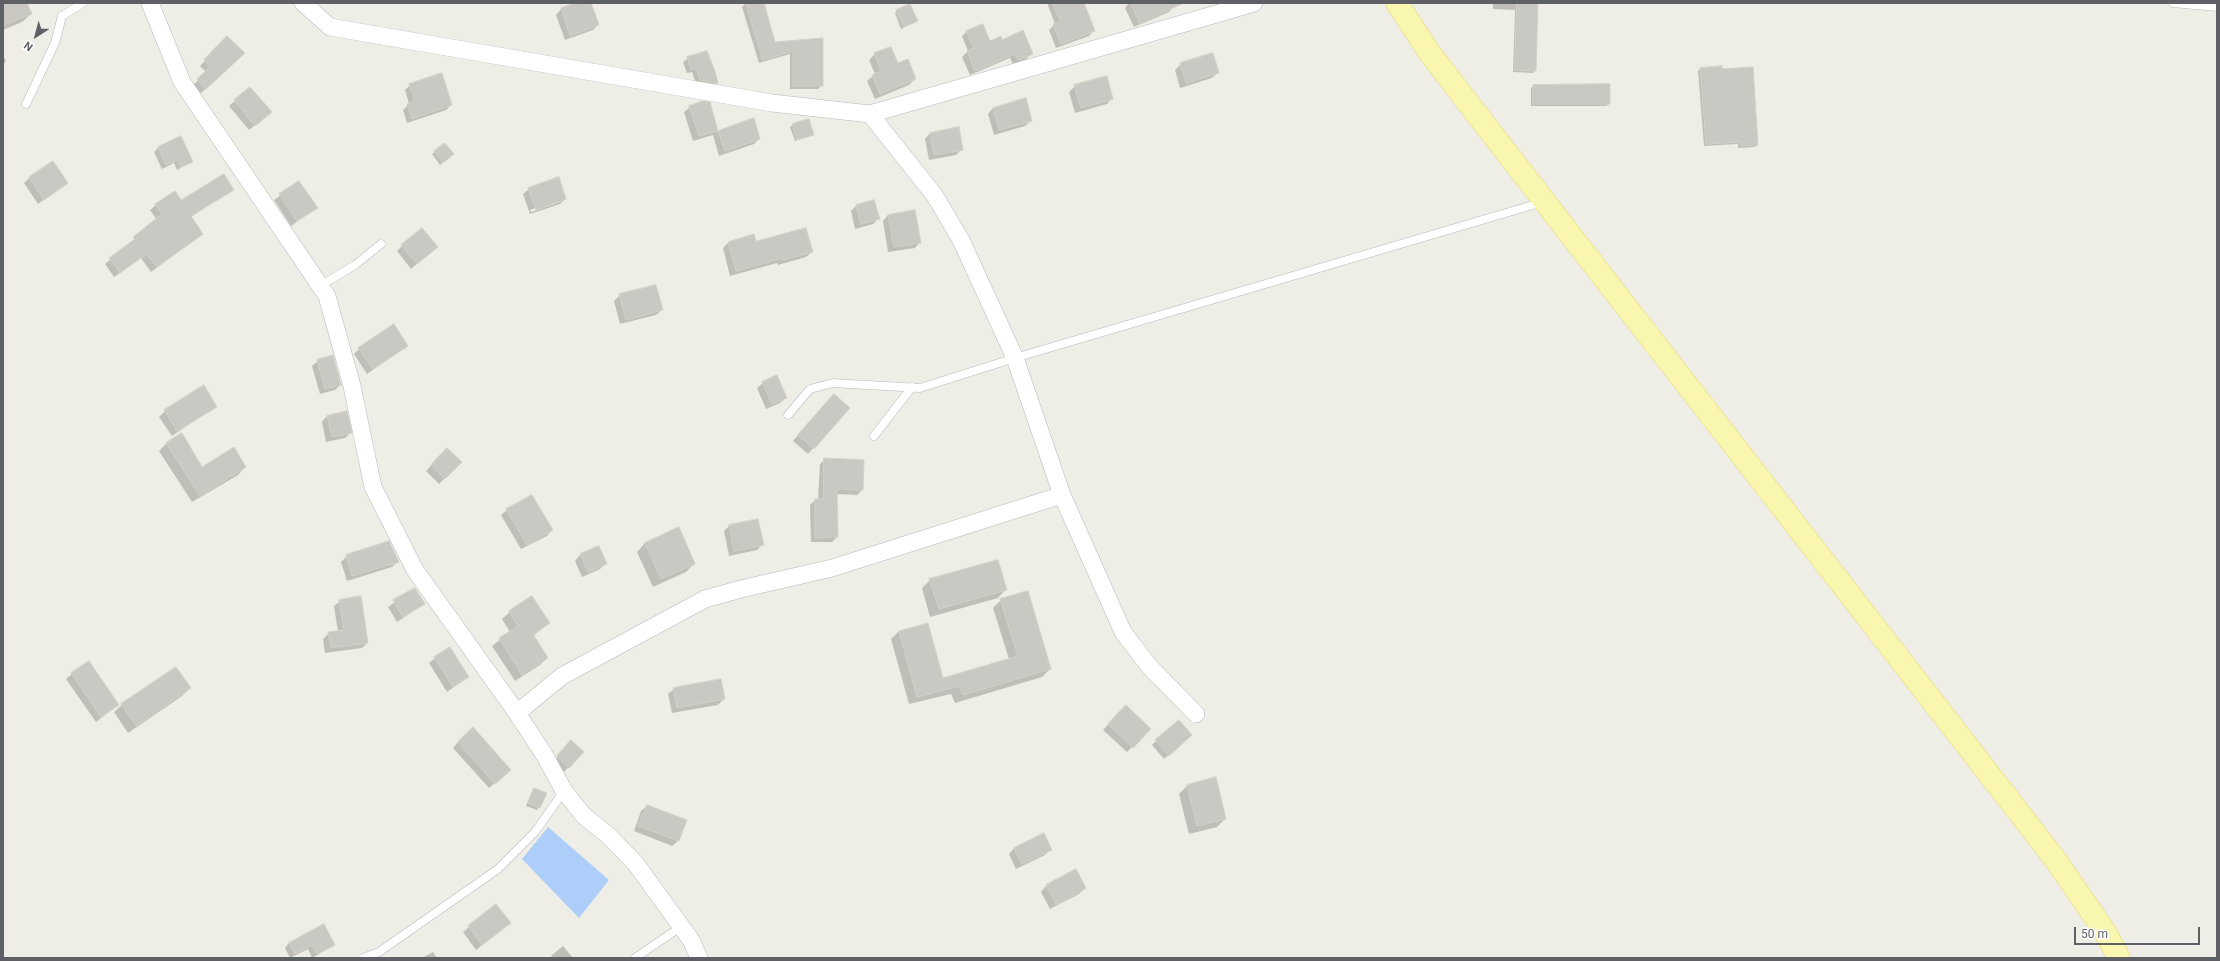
<!DOCTYPE html>
<style>
body{margin:0}
#map{position:relative;width:2220px;height:961px;overflow:hidden;background:#efeee6;font-family:Roboto,sans-serif}
canvas{display:block}
.frame{position:absolute;inset:0;border:4px solid #5e6065;pointer-events:none}
.north{position:absolute;left:16px;top:16px;width:40px;height:40px;-webkit-text-stroke:3px #fff;paint-order:stroke;rotate:216deg;font-size:11px;font-weight:700;line-height:16px;text-align:center;color:#5e6065}
.north::after{content:'';display:block;margin:auto;width:14px;height:18px;background:#5e6065;clip-path:polygon(50% 0,100% 100%,50% 72%,0 100%)}
.scale{position:absolute;left:2074px;top:927px;width:126px;height:18px;box-sizing:border-box;border:2px solid #5e6065;border-top:0;padding-left:5px;font-size:12px;line-height:14px;white-space:nowrap;color:#5e6065;-webkit-text-stroke:3px #fff;paint-order:stroke}
</style>
<div id="map">
<canvas width="2220" height="961"></canvas>
<div class="frame"></div>
<div class="north">N</div>
<div class="scale">50 m</div>
</div>
<script>
const ctx = document.querySelector('canvas').getContext('2d');
ctx.lineJoin = 'round';
function paint(path, color) {
  ctx.fillStyle = color;
  ctx.fill(path, 'evenodd');
}
function stroke(path, color, width, dash) {
  ctx.strokeStyle = color;
  ctx.lineWidth = width;
  ctx.lineCap = dash ? 'butt' : 'round';
  ctx.setLineDash(dash || []);
  ctx.stroke(path);
}
const water = new Path2D(`
 M 548,827 L 609,880 L 579,918 L 522,859 Z`);
const shadow = new Path2D(`
 M 3,3 L 26,3 L 31,14 L 22,22 L 3,30 Z
 M 579,3 L 590,3 L 598,25 L 593,30 L 565,40 L 556,15 L 561,9 Z
 M 746,3 L 763,3 L 775,43 L 822,39 L 822,85 L 818,89 L 790,89 L 790,54 L 759,63 L 742,7 Z
 M 1047,3 L 1073,3 L 1093,31 L 1089,36 L 1056,48 L 1049,30 L 1055,24 Z
 M 1129,3 L 1173,3 L 1174,6 L 1169,12 L 1134,27 L 1125,8 Z
 M 1493,3 L 1537,3 L 1535,71 L 1533,73 L 1513,72 L 1515,10 L 1493,9 Z
 M 897,11 L 917,21 L 901,29 L 895,13 Z
 M 967,31 L 989,42 L 1002,41 L 1031,54 L 1026,59 L 1013,64 L 1010,58 L 970,75 L 962,57 L 968,51 L 962,36 Z
 M 227,38 L 239,58 L 201,93 L 193,85 L 206,72 L 200,66 Z
 M 875,54 L 897,65 L 915,79 L 909,85 L 875,99 L 867,81 L 875,74 L 869,60 Z
 M 3,56 L 6,61 L 3,64 Z
 M 688,58 L 717,83 L 713,87 L 696,84 L 692,72 L 687,73 L 683,62 Z
 M 1181,64 L 1218,72 L 1212,78 L 1180,88 L 1175,70 Z
 M 1701,68 L 1757,145 L 1755,147 L 1738,148 L 1738,144 L 1704,146 L 1698,71 Z
 M 410,85 L 451,105 L 446,110 L 407,123 L 403,110 L 409,104 L 405,90 Z
 M 1075,86 L 1112,98 L 1107,104 L 1075,113 L 1069,92 Z
 M 1533,86 L 1609,104 L 1606,106 L 1531,106 L 1531,88 Z
 M 250,88 L 265,117 L 249,130 L 229,106 Z
 M 709,103 L 717,132 L 753,120 L 759,139 L 754,144 L 719,156 L 713,135 L 693,141 L 684,112 L 690,107 Z
 M 993,108 L 1031,121 L 1025,126 L 994,135 L 988,114 Z
 M 793,125 L 813,135 L 795,141 L 790,127 Z
 M 930,133 L 962,149 L 956,155 L 929,160 L 925,139 Z
 M 181,137 L 192,161 L 177,170 L 174,163 L 162,169 L 154,152 L 158,148 Z
 M 435,152 L 453,154 L 440,165 L 432,154 Z
 M 30,177 L 67,183 L 38,204 L 24,183 Z
 M 299,182 L 317,207 L 291,226 L 274,200 Z
 M 529,189 L 565,199 L 560,204 L 530,214 L 523,194 ZM 560,200 L 560,202 L 531,212 L 530,210 Z
 M 232,190 L 191,217 L 202,234 L 151,272 L 141,258 L 114,277 L 105,264 L 157,220 L 150,210 L 156,205 L 181,202 Z
 M 874,201 L 878,219 L 873,224 L 855,229 L 851,211 L 856,206 Z
 M 888,215 L 920,242 L 915,248 L 888,252 L 883,221 Z
 M 754,236 L 756,243 L 812,252 L 806,257 L 778,265 L 777,263 L 730,276 L 723,248 L 728,243 Z
 M 402,246 L 431,252 L 411,269 L 397,251 Z
 M 620,295 L 662,310 L 656,315 L 620,324 L 614,301 Z
 M 407,346 L 367,374 L 354,354 L 359,349 Z
 M 318,361 L 340,385 L 335,390 L 320,394 L 312,366 Z
 M 763,383 L 786,397 L 780,403 L 766,409 L 757,388 Z
 M 828,401 L 848,408 L 808,454 L 793,441 Z
 M 216,406 L 172,436 L 159,417 L 165,411 Z
 M 327,416 L 350,433 L 345,438 L 326,442 L 322,422 Z
 M 167,443 L 202,468 L 245,467 L 238,475 L 192,502 L 159,451 Z
 M 447,449 L 461,462 L 439,484 L 426,471 Z
 M 825,459 L 862,490 L 857,495 L 836,494 L 837,537 L 832,542 L 811,542 L 810,505 L 815,500 L 818,500 L 820,464 Z
 M 507,510 L 552,530 L 547,536 L 521,549 L 501,515 Z
 M 757,520 L 763,544 L 757,550 L 729,556 L 724,531 L 729,526 Z
 M 645,543 L 694,564 L 686,572 L 653,587 L 637,552 Z
 M 598,547 L 605,564 L 600,569 L 582,577 L 575,561 L 580,555 Z
 M 347,556 L 397,562 L 392,567 L 347,581 L 341,562 Z
 M 930,580 L 1006,589 L 998,598 L 930,617 L 922,588 Z
 M 414,589 L 424,604 L 397,622 L 388,607 Z
 M 1001,600 L 1050,669 L 1042,677 L 955,703 L 951,694 L 909,704 L 891,639 L 899,631 L 942,679 L 1009,659 L 993,608 Z
 M 340,601 L 367,643 L 362,648 L 325,653 L 323,639 L 329,633 L 338,632 L 334,606 Z
 M 510,612 L 549,623 L 533,636 L 547,658 L 540,665 L 515,681 L 492,646 L 510,632 L 502,619 Z
 M 435,658 L 468,677 L 447,692 L 429,663 Z
 M 72,674 L 118,705 L 96,722 L 66,679 Z
 M 190,688 L 182,696 L 128,733 L 114,712 L 122,705 Z
 M 674,689 L 724,699 L 718,705 L 672,713 L 668,694 Z
 M 1126,706 L 1150,729 L 1127,752 L 1103,730 Z
 M 1187,739 L 1164,759 L 1152,745 L 1156,741 Z
 M 458,742 L 504,775 L 489,788 L 453,748 Z
 M 571,742 L 583,752 L 564,772 L 554,761 Z
 M 1215,779 L 1225,819 L 1217,827 L 1189,834 L 1179,794 L 1187,786 Z
 M 534,789 L 545,794 L 537,810 L 526,806 Z
 M 647,806 L 685,821 L 678,841 L 672,846 L 634,831 L 641,811 Z
 M 1014,848 L 1051,849 L 1045,855 L 1016,869 L 1009,854 Z
 M 1075,870 L 1085,888 L 1079,894 L 1050,909 L 1041,892 L 1046,886 Z
 M 496,906 L 510,923 L 476,950 L 463,932 Z
 M 289,943 L 334,945 L 312,958 L 308,949 L 290,958 L 285,948 Z
 M 563,946 L 573,958 L 553,958 L 551,956 Z
 M 433,952 L 437,958 L 422,958 Z`);
const building = new Path2D(`
 M 3,3 L 27,3 L 32,14 L 3,25 Z
 M 576,3 L 591,3 L 599,25 L 570,36 L 561,8 Z
 M 746,3 L 764,3 L 775,42 L 823,38 L 823,86 L 793,86 L 793,51 L 763,60 Z
 M 1053,3 L 1084,3 L 1095,31 L 1061,44 L 1053,24 L 1060,22 Z
 M 1131,3 L 1184,3 L 1140,23 Z
 M 1517,3 L 1538,3 L 1536,71 L 1515,70 Z
 M 910,4 L 918,21 L 904,27 L 896,10 Z
 M 983,24 L 990,41 L 1001,36 L 1002,40 L 1023,30 L 1033,54 L 1018,60 L 1015,54 L 975,71 L 967,51 L 974,48 L 966,31 Z
 M 227,36 L 245,53 L 206,89 L 197,79 L 210,67 L 204,60 Z
 M 891,47 L 898,63 L 908,59 L 916,79 L 880,94 L 872,75 L 881,71 L 874,53 Z
 M 707,51 L 715,71 L 718,84 L 700,80 L 696,68 L 691,70 L 687,57 Z
 M 1213,53 L 1219,73 L 1186,83 L 1180,63 Z
 M 1722,66 L 1722,69 L 1753,67 L 1758,145 L 1741,146 L 1740,142 L 1706,144 L 1700,68 Z
 M 442,73 L 452,105 L 412,119 L 407,104 L 415,101 L 409,84 Z
 M 1107,76 L 1113,99 L 1081,108 L 1074,85 Z
 M 1610,84 L 1610,104 L 1533,104 L 1533,85 Z
 M 250,87 L 272,112 L 255,126 L 234,100 Z
 M 1026,98 L 1032,121 L 999,130 L 993,108 Z
 M 703,101 L 710,102 L 718,131 L 699,136 L 689,106 Z
 M 754,118 L 760,139 L 725,151 L 718,131 Z
 M 809,119 L 814,135 L 797,140 L 792,124 Z
 M 959,127 L 963,150 L 934,155 L 930,133 Z
 M 181,136 L 193,162 L 181,167 L 178,160 L 166,165 L 158,147 Z
 M 445,143 L 454,154 L 443,163 L 434,151 Z
 M 53,161 L 68,183 L 44,200 L 29,177 Z
 M 224,174 L 234,190 L 191,216 L 203,234 L 157,267 L 146,254 L 120,273 L 109,258 L 135,239 L 133,237 L 162,214 L 155,204 L 175,191 L 181,200 Z
 M 559,177 L 566,199 L 536,210 L 528,188 Z
 M 299,181 L 318,208 L 297,221 L 279,194 Z
 M 874,200 L 880,219 L 861,224 L 856,205 Z
 M 915,210 L 921,243 L 894,247 L 888,215 Z
 M 422,228 L 438,247 L 417,264 L 401,245 Z
 M 806,228 L 813,252 L 783,260 L 783,258 L 736,271 L 728,242 L 754,234 L 756,241 Z
 M 656,285 L 663,310 L 626,320 L 619,294 Z
 M 394,324 L 408,346 L 373,369 L 358,348 Z
 M 333,355 L 341,385 L 325,389 L 317,360 Z
 M 777,375 L 787,398 L 772,404 L 762,382 Z
 M 204,385 L 217,407 L 177,431 L 164,410 Z
 M 834,394 L 850,408 L 814,449 L 798,435 Z
 M 347,411 L 352,433 L 332,437 L 327,416 Z
 M 182,433 L 202,467 L 234,447 L 246,467 L 200,496 L 166,443 Z
 M 447,448 L 462,462 L 445,479 L 431,465 Z
 M 824,458 L 864,460 L 863,490 L 837,489 L 838,537 L 815,538 L 815,499 L 823,499 Z
 M 532,495 L 553,530 L 527,545 L 506,509 Z
 M 758,519 L 764,545 L 734,551 L 729,525 Z
 M 679,527 L 695,564 L 661,579 L 645,543 Z
 M 389,541 L 399,562 L 352,576 L 346,555 Z
 M 599,546 L 607,564 L 588,572 L 580,554 Z
 M 998,560 L 1007,590 L 939,609 L 929,579 Z
 M 415,588 L 425,604 L 403,617 L 393,600 Z
 M 1028,591 L 1051,669 L 963,695 L 959,686 L 917,697 L 899,631 L 928,623 L 943,678 L 1018,656 L 1000,599 Z
 M 361,596 L 368,643 L 331,648 L 328,632 L 344,630 L 339,600 Z
 M 532,596 L 550,623 L 533,634 L 548,658 L 522,675 L 499,638 L 518,626 L 509,611 Z
 M 450,647 L 469,677 L 453,687 L 434,657 Z
 M 89,661 L 119,705 L 101,717 L 71,673 Z
 M 176,667 L 191,688 L 136,726 L 121,704 Z
 M 721,679 L 725,699 L 677,708 L 673,688 Z
 M 1126,705 L 1151,729 L 1133,748 L 1108,724 Z
 M 1179,720 L 1192,735 L 1169,756 L 1155,740 Z
 M 473,727 L 511,770 L 495,784 L 458,742 Z
 M 571,740 L 584,752 L 569,768 L 557,756 Z
 M 1216,777 L 1226,819 L 1197,826 L 1187,785 Z
 M 534,788 L 547,793 L 540,808 L 528,803 Z
 M 647,805 L 687,820 L 679,841 L 638,826 Z
 M 1044,833 L 1052,850 L 1022,864 L 1014,848 Z
 M 1076,869 L 1086,888 L 1056,905 L 1046,885 Z
 M 496,904 L 511,923 L 482,945 L 468,926 Z
 M 324,924 L 335,945 L 317,954 L 312,945 L 295,954 L 289,943 Z`);
const lane = new Path2D(`
 M 2173,3 L 2217,7
 M 26,104 L 55,43 L 62,16 L 83,3
 M 320,286 L 355,265 L 381,244
 M 788,415 L 810,389 L 833,383 L 920,388 L 1015,358 L 1543,202
 M 874,436 L 912,387
 M 363,958 L 379,952 L 498,869 L 535,832 L 564,791
 M 635,958 L 682,926`);
const street = new Path2D(`
 M 150,3 L 182,82 L 327,296 L 352,386 L 373,487 L 415,570 L 517,713 L 545,756 L 564,791 L 584,816 L 609,836 L 636,864 L 691,940 L 699,958
 M 303,3 L 330,27 L 772,103 L 870,114 L 1254,3
 M 870,114 L 935,196 L 961,240 L 1015,358 L 1062,495 L 1123,632 L 1149,666 L 1196,714
 M 517,713 L 562,676 L 705,599 L 741,589 L 832,568 L 1062,495`);
const primary = new Path2D(`
 M 1397,3 L 1429,52 L 1472,108 L 2055,859 L 2105,932 L 2119,958`);
paint(water, '#accef9');
paint(shadow, '#0003');
paint(building, '#cac8c2');
stroke(building, '#d3d0c5', 1);
stroke(lane, '#b6b7bc', 9);
stroke(street, '#b6b7bc', 18);
stroke(primary, '#e8d366', 23);
stroke(lane, '#fff', 8);
stroke(street, '#fff', 17);
stroke(primary, '#f9f6b0', 22);
</script>
